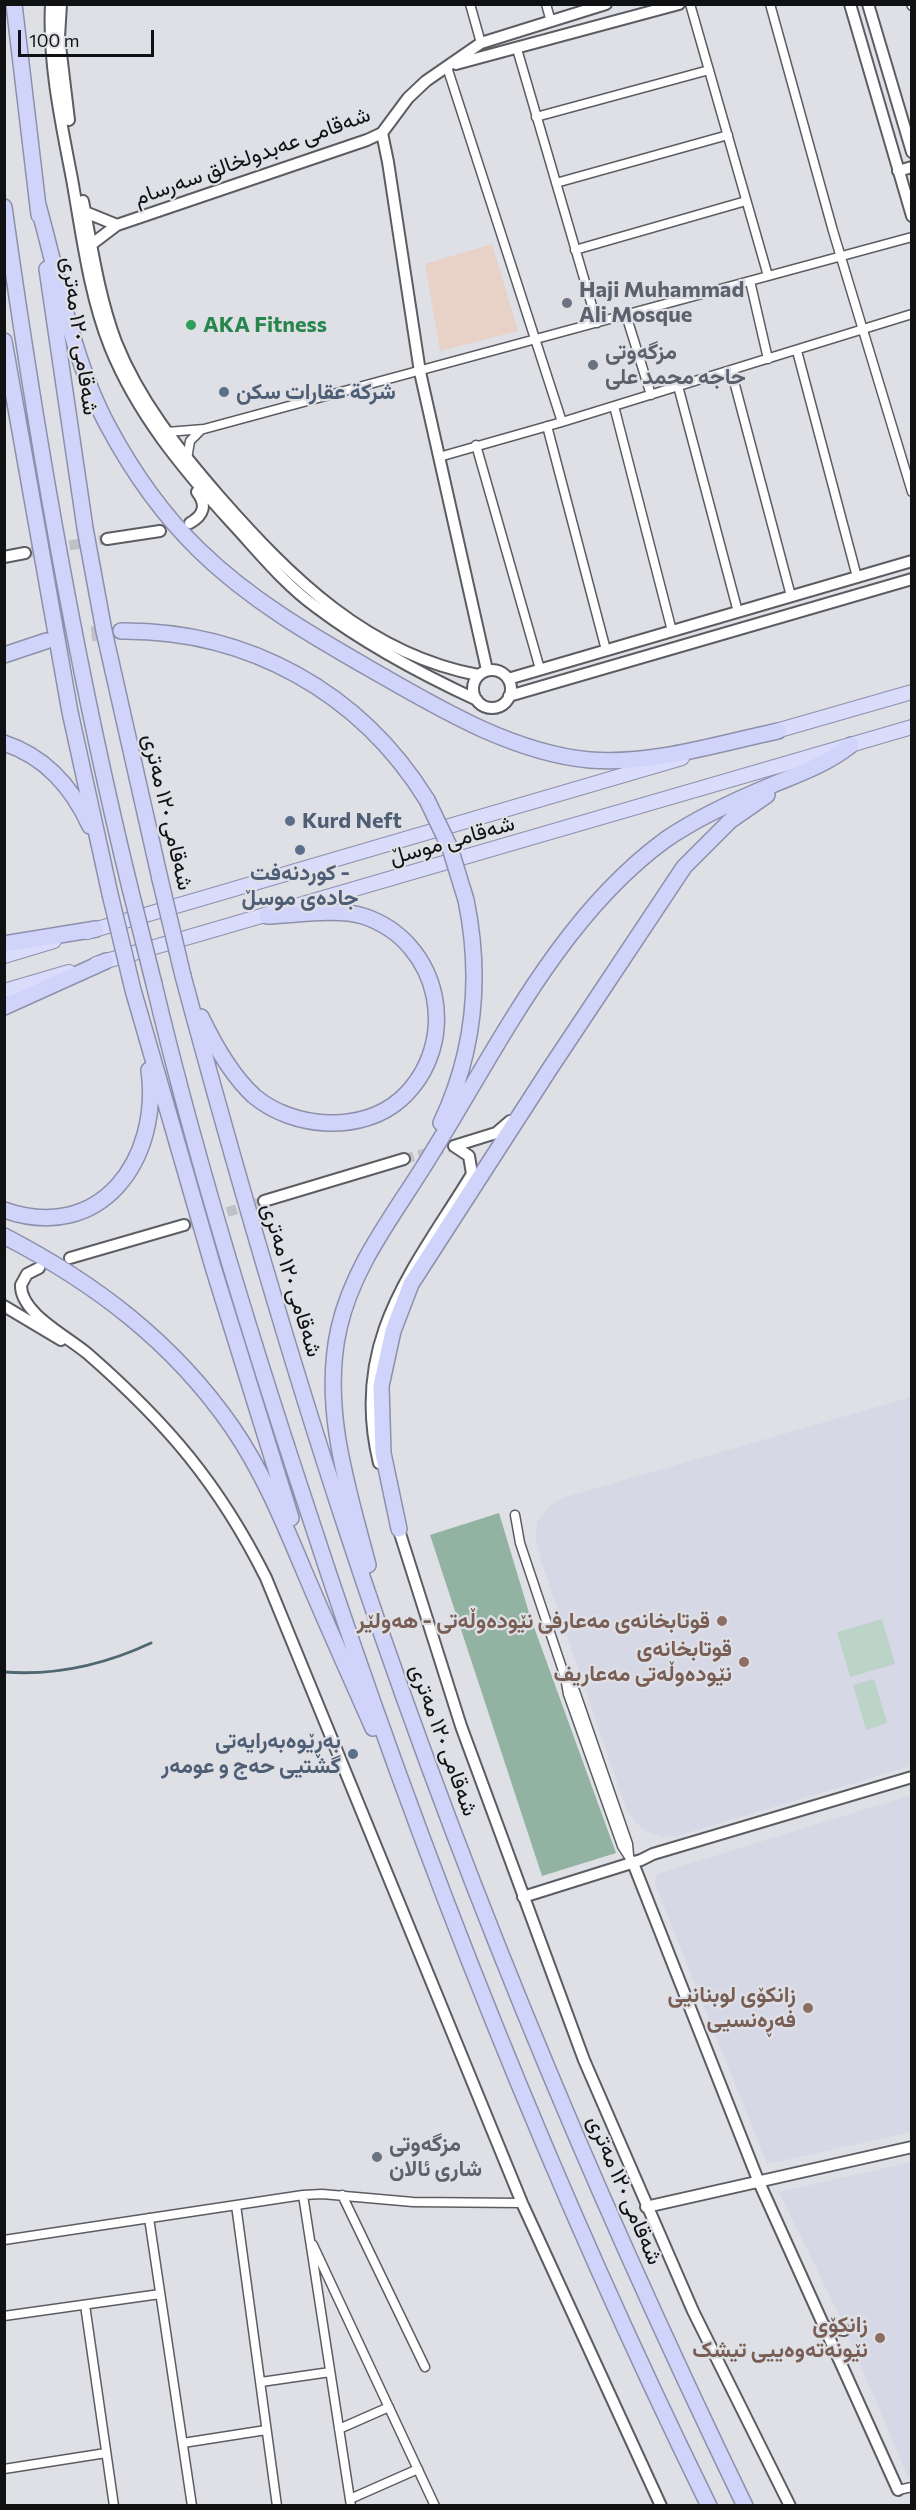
<!DOCTYPE html>
<meta charset="utf-8">
<style>
body{margin:0}
#map{position:relative;width:916px;height:2510px;overflow:hidden;background:#dfe0e6;font-family:Commissioner,sans-serif}
canvas{display:block}
.frame{position:absolute;inset:0;border:6px solid #101113;pointer-events:none}
.scale{position:absolute;left:18px;top:30px;width:136px;height:27px;box-sizing:border-box;border:3px solid #101113;border-top:0;padding-left:8px;font-size:18px;line-height:21px;white-space:nowrap;color:#101113;-webkit-text-stroke:4px #dfe0e6;paint-order:stroke}
</style>
<div id="map">
<canvas width="916" height="2510"></canvas>
<div class="frame"></div>
<div class="scale">100 m</div>
</div>
<script>
const ctx = document.querySelector('canvas').getContext('2d');
ctx.lineJoin = 'round';
function paint(path, color) {
  ctx.fillStyle = color;
  ctx.fill(path, 'evenodd');
}
function stroke(path, color, width, dash) {
  ctx.strokeStyle = color;
  ctx.lineWidth = width;
  ctx.lineCap = dash ? 'butt' : 'round';
  ctx.setLineDash(dash || []);
  ctx.stroke(path);
}
function drawText(font, color, halo, rows, align = 'center') {
  ctx.font = font + ' Commissioner,Vazirmatn,sans-serif';
  ctx.lineWidth = 4.5;
  ctx.setLineDash([]);
  ctx.textBaseline = 'middle';
  ctx.strokeStyle = halo;
  ctx.fillStyle = color;
  for (const [text, x, y, turn = 0] of rows) {
    ctx.save();
    ctx.translate(x, y);
    ctx.rotate((+turn || 0) * Math.PI / 180);
    ctx.textAlign = isNaN(turn) ? turn : align;
    if (halo) ctx.strokeText(text, 0, 0);
    ctx.fillText(text, 0, 0);
    ctx.restore();
  }
}
const built = new Path2D(`
 M 911,1397 L 911,1766 L 677,1836 L 662,1837 L 647,1832 L 636,1823 L 627,1811 L 540,1558 L 535,1537 L 538,1520 L 552,1504 L 562,1498 Z
 M 911,1795 L 911,2132 L 767,2164 L 655,1885 L 656,1874 Z
 M 911,2162 L 911,2476 L 908,2477 L 841,2319 L 779,2192 Z`);
const industrial = new Path2D(`
 M 492,244 L 518,331 L 440,351 L 425,264 Z`);
const green = new Path2D(`
 M 882,1619 L 895,1664 L 850,1677 L 837,1632 Z
 M 874,1679 L 887,1723 L 866,1730 L 853,1685 Z`);
const forest = new Path2D(`
 M 499,1513 L 530,1616 L 616,1853 L 542,1876 L 430,1535 Z`);
const stream = new Path2D(`
 M 4,1672 C 57,1676 104,1665 151,1643`);
const tertiaryTunnel = new Path2D(`
 M 25,553 L 107,539
 M 404,1159 L 454,1146
 M 184,1225 L 264,1201`);
const motorwayTunnel = new Path2D(`
 M 46,641 L 70,636 L 121,631`);
const minor = new Path2D(`
 M 470,4 L 481,43
 M 546,4 L 551,22
 M 690,4 L 768,276
 M 770,4 L 833,231 L 912,492
 M 911,4 L 912,6
 M 517,49 L 597,323
 M 447,67 L 562,422
 M 536,117 L 709,70
 M 556,183 L 728,135
 M 575,250 L 746,201
 M 750,281 L 768,359
 M 626,315 L 651,395
 M 797,351 L 857,577
 M 731,370 L 791,596
 M 678,386 L 738,612
 M 614,406 L 672,631
 M 547,426 L 606,650
 M 167,432 L 204,429 L 912,237
 M 476,445 L 540,669
 M 439,457 L 562,422 L 912,314
 M 187,459 L 190,441 L 201,430
 M 515,1515 L 520,1543 L 565,1677 L 568,1694 L 622,1846 L 633,1863
 M 565,1677 L 575,1691 L 628,1844 L 629,1855
 M 303,2195 L 351,2506
 M 342,2195 L 425,2367
 M 236,2205 L 277,2506
 M 149,2218 L 192,2506
 M 4,2240 L 303,2195 L 322,2194 L 413,2202 L 522,2203
 M 313,2245 L 435,2506
 M 85,2305 L 114,2506
 M 4,2316 L 160,2294
 M 261,2382 L 330,2372
 M 339,2429 L 389,2407
 M 183,2443 L 266,2430
 M 4,2469 L 106,2453
 M 898,2490 L 912,2487
 M 350,2499 L 418,2469`);
const tertiary = new Path2D(`
 M 51,4 C 48,63 61,122 72,179 C 82,235 89,294 110,347 C 137,414 182,468 230,521 C 258,551 283,583 316,607 C 365,644 421,674 477,700
 M 61,4 L 59,37 L 69,120
 M 850,4 L 912,216
 M 868,4 L 912,152
 M 456,64 L 679,4
 M 382,133 L 388,162 L 420,372 L 487,670
 M 898,171 L 912,167
 M 83,201 C 92,248 99,297 116,342 C 139,400 178,449 219,496 C 290,577 367,654 478,675
 M 85,212 L 117,225
 M 92,244 L 117,225 L 367,140 L 382,133 L 408,98 L 426,81 L 481,43 L 606,4
 M 190,523 C 204,515 207,505 197,492
 M 107,539 L 160,531
 M 4,557 L 25,553
 M473 689a19 19 0 1 1 38 0a19 19 0 1 1-38 0Z
 M 508,679 L 912,561
 M 509,696 L 912,579
 M 454,1146 L 496,1133 L 510,1121
 M 264,1201 L 404,1159
 M 70,1258 L 184,1225
 M 39,1268 L 27,1274 L 21,1285 C 20,1313 67,1336 88,1354 C 167,1423 219,1484 266,1578 L 522,2203 L 661,2506
 M 4,1306 L 61,1340
 M 379,1463 C 349,1342 414,1269 472,1174 L 469,1156 L 454,1146
 M 397,1524 L 461,1726 L 584,2060 L 693,2311 L 790,2506
 M 633,1863 L 758,2180 L 898,2490
 M 523,1897 L 641,1860 L 653,1854 L 912,1777
 M 646,2207 L 912,2147
 M 826,2327 L 844,2330`);
const trunk = new Path2D(`
 M 769,733 L 912,692
 M 87,932 L 682,758
 M 4,956 L 54,941
 M 96,964 L 912,727
 M 4,991 L 69,972`);
const motorway = new Path2D(`
 M 14,4 L 39,215
 M 38,205 C 58,276 73,362 108,426 C 132,471 162,514 199,550 C 250,600 311,635 372,670 C 438,708 513,753 590,760 C 652,765 717,744 778,731
 M 4,207 C 36,436 75,663 130,888
 M 47,269 L 85,528 L 104,631 L 160,879
 M 4,341 L 70,712 L 110,894
 M 121,631 C 248,630 360,692 427,800
 M 4,655 L 46,641
 M 4,743 C 46,757 72,787 90,826
 M 4,944 L 96,929
 M 183,976 C 232,1158 284,1339 343,1519 C 453,1856 590,2186 745,2506
 M 154,984 C 196,1161 250,1336 307,1508 C 418,1849 551,2184 709,2506
 M 133,990 L 213,1267 L 291,1518
 M 4,1007 L 106,961
 M 201,1017 C 214,1044 231,1075 254,1096 C 293,1129 362,1134 401,1099 C 462,1043 441,941 363,916 C 338,908 294,915 267,916
 M 441,1123 C 475,1051 482,978 466,900
 M 4,1210 C 101,1244 161,1159 149,1070
 M 4,1236 C 95,1283 173,1342 232,1427 C 263,1472 284,1523 305,1573 C 327,1625 350,1676 373,1728
 M 399,1529 L 383,1453 L 381,1386 L 393,1331 L 411,1284 L 549,1070 L 684,867 L 731,820 L 767,795
 M 368,1565 C 348,1488 321,1408 339,1328 C 354,1262 398,1210 432,1153 C 499,1045 560,917 665,840 C 698,817 736,800 772,785 C 801,773 827,764 851,745`);
const motorwayBridge = new Path2D(`
 M 427,800 L 450,848 L 466,900
 M 160,879 L 183,976
 M 130,888 L 154,984
 M 110,894 L 133,990`);
const markers = [
 [567,303,6,"#6b7280"],
 [191,325,6,"#2e9e5b"],
 [593,365,6,"#6b7280"],
 [224,392,6,"#5c6f8a"],
 [290,821,6,"#5c6f8a"],
 [300,850,6,"#5c6f8a"],
 [722,1621,6,"#8d6e63"],
 [744,1662,6,"#8d6e63"],
 [353,1754,6,"#5c6f8a"],
 [808,2008,6,"#8d6e63"],
 [377,2157,6,"#6b7280"],
 [880,2338,6,"#8d6e63"]
];
const streetNames = [
 ["شەقامی عەبدولخالق سەرسام",252,156,-20],
 ["شەقامی ١٢٠ مەتری",80,336,82],
 ["شەقامی ١٢٠ مەتری",168,812,77],
 ["شەقامی موسڵ",452,840,-16],
 ["شەقامی ١٢٠ مەتری",292,1280,73],
 ["شەقامی ١٢٠ مەتری",444,1740,70],
 ["شەقامی ١٢٠ مەتری",625,2190,67]
];
const worshipNames = [
 ["Haji Muhammad",579,290],
 ["Ali Mosque",579,315],
 ["مزگه‌وتی",605,352],
 ["حاجه‌ محمد علی",605,377],
 ["مزگەوتی",389,2144],
 ["شاری ئالان",389,2169]
];
const leisureNames = [
 ["AKA Fitness",203,325]
];
const serviceNames = [
 ["شركة عقارات سكن",236,392],
 ["Kurd Neft",302,821],
 ["کوردنەفت -",300,873,"center"],
 ["جادەی موسڵ",300,898,"center"],
 ["بەڕێوەبەرایەتی",341,1741,"right"],
 ["گشتیی حەج و عومەر",341,1766,"right"]
];
const educationNames = [
 ["قوتابخانەی مەعارفی نێودەوڵەتی - هەولێر",710,1621],
 ["قوتابخانەی",732,1649],
 ["نێودەوڵەتی مەعاریف",732,1674],
 ["زانکۆی لوبنانیی",796,1995],
 ["فەڕەنسیی",796,2020],
 ["زانکۆی",868,2325],
 ["نێونەتەوەییی تیشک",868,2350]
];
paint(built, '#d6d8e6');
paint(industrial, '#e8d1c7');
paint(green, '#bcd3c7');
paint(forest, '#92b3a2');
stroke(stream, '#506872', 3);
stroke(tertiaryTunnel, '#c0c1c6', 10, [10, 5]);
stroke(motorwayTunnel, '#c0c1c6', 15, [15, 8]);
stroke(minor, '#5c5d62', 11);
stroke(tertiary, '#5c5d62', 14);
stroke(trunk, '#8d90aa', 16);
stroke(motorway, '#8d90aa', 18);
stroke(minor, '#fff', 8);
stroke(tertiary, '#fff', 10);
stroke(trunk, '#dadcfc', 14);
stroke(motorway, '#d0d4fb', 15);
stroke(motorwayBridge, '#8d90aa', 18, []);
stroke(motorwayBridge, '#d0d4fb', 15);
for (const [x, y, r, color] of markers) {
  const dot = new Path2D();
  dot.arc(x, y, r, 0, 2 * Math.PI);
  ctx.fillStyle = color;
  ctx.fill(dot);
  stroke(dot, '#dfe0e6', 2);
}
drawText('22px', '#101113', '#dfe0e6', streetNames);
drawText('bold 22px', '#5b616d', '#dfe0e6', worshipNames, 'left');
drawText('bold 22px', '#27864d', '#dfe0e6', leisureNames, 'left');
drawText('bold 22px', '#4e5e75', '#dfe0e6', serviceNames, 'left');
drawText('bold 22px', '#785e54', '#dfe0e6', educationNames, 'right');
</script>
